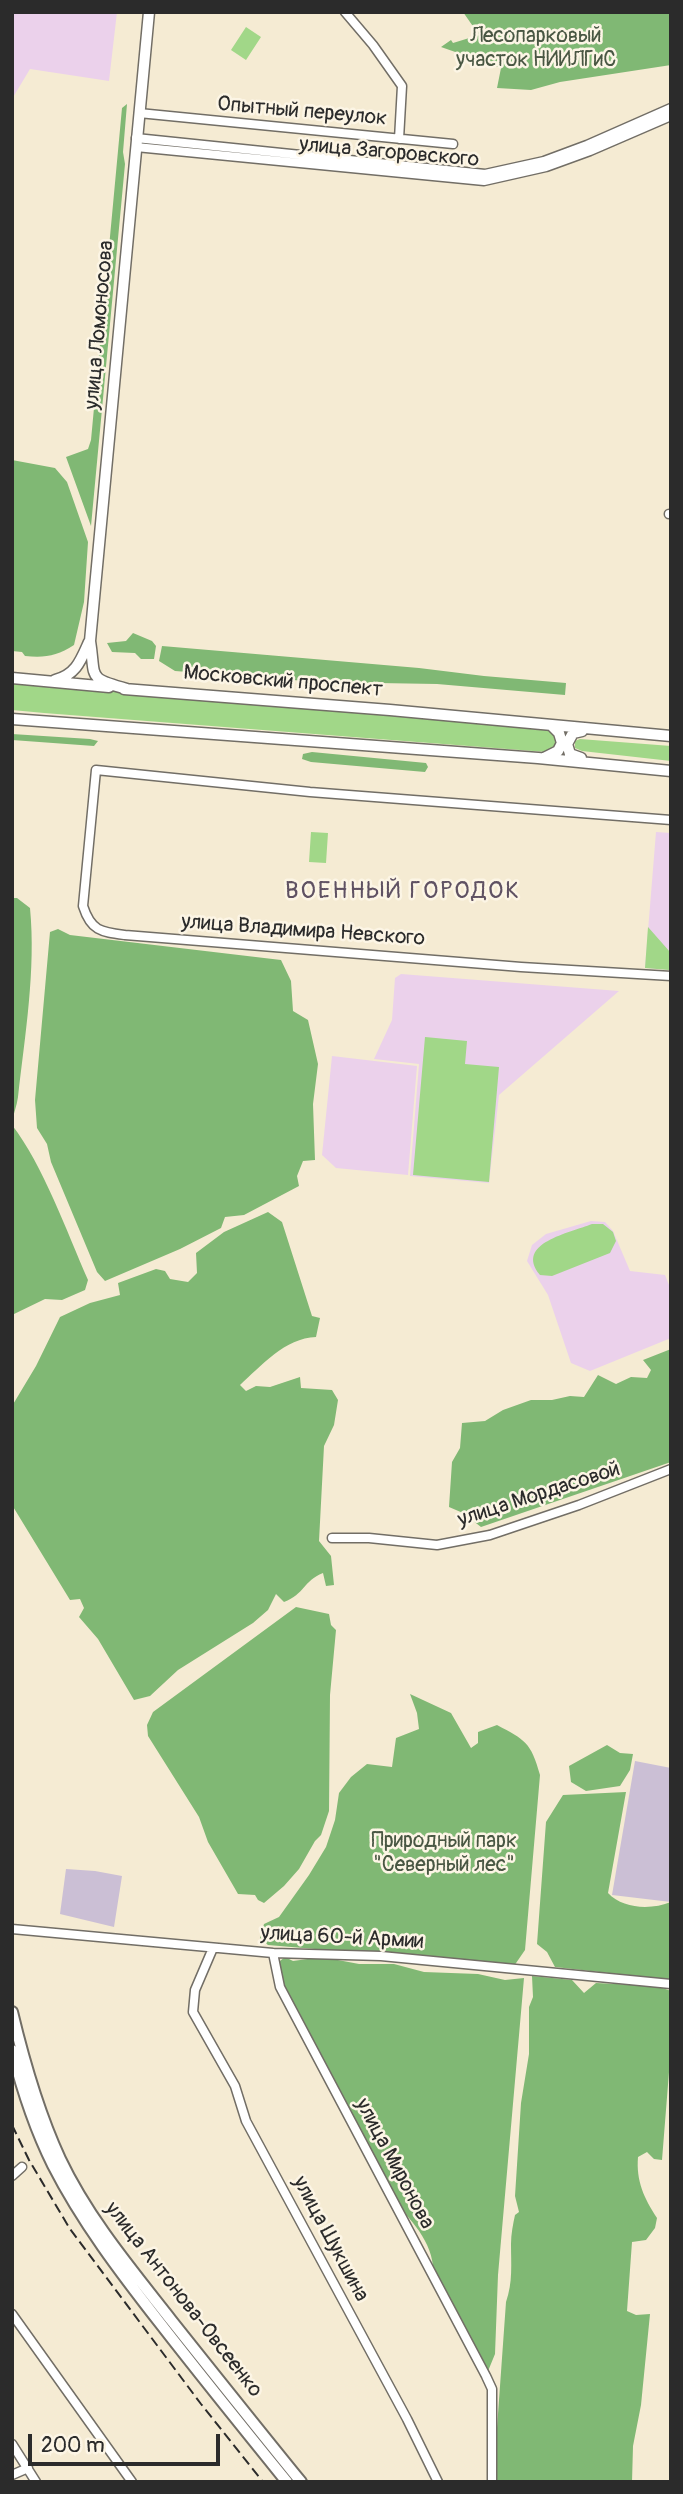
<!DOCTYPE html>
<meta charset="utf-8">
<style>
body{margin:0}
#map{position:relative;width:683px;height:2494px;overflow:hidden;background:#f5ebd3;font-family:Pangolin,sans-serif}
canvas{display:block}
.frame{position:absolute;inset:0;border:14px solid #2b2b2b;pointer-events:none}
.scale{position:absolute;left:28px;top:2434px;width:192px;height:32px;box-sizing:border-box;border:4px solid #2b2b2b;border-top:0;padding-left:9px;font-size:21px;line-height:24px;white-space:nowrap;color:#2b2b2b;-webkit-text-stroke:5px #fcf5e5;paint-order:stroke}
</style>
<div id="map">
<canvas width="683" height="2494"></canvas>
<div class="frame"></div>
<div class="scale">200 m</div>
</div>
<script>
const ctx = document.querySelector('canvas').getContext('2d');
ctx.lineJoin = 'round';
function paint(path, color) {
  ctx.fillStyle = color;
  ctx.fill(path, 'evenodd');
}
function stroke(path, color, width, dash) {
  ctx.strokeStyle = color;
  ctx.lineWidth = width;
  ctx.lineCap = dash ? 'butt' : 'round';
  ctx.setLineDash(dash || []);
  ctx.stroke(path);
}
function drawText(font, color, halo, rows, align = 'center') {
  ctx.font = font + ' Pangolin,sans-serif';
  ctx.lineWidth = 5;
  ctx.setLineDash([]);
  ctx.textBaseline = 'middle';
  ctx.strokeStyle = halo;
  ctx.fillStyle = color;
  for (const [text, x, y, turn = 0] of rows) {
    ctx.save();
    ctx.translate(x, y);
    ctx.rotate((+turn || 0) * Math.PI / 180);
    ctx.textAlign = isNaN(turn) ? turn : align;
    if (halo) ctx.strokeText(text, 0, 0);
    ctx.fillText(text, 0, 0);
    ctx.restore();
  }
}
const built = new Path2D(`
 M 12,12 L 117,12 L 109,81 L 30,69 L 12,99 Z
 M 656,832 L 671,833 L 671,970 L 645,968 Z
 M 401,974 L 619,991 L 499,1095 L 489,1183 L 410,1176 L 419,1064 L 374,1059 L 392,1020 L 395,978 Z
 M 332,1056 L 417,1066 L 408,1175 L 336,1168 L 322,1155 Z
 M 591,1221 L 605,1222 L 613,1231 L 630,1271 L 665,1275 L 671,1290 L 671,1338 L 590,1371 L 571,1363 L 548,1295 L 527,1261 L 532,1245 L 546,1234 Z`);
const industrial = new Path2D(`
 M 635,1761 L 671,1768 L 671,1902 L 612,1895 Z
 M 66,1869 L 95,1871 L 122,1876 L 114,1927 L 60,1914 Z`);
const green = new Path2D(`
 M 246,27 L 261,37 L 246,60 L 231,50 Z
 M 12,683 L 549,729 L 556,733 L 559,742 L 555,749 L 546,752 L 44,713 L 12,710 Z
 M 580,739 L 671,746 L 671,761 L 582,751 L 575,748 L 575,741 Z
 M 311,832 L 328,833 L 326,863 L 309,862 Z
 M 648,927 L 670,952 L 669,970 L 645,968 Z
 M 425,1037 L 467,1041 L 465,1064 L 499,1067 L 489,1182 L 413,1175 Z
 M 592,1224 L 603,1224 L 613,1232 L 616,1241 L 610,1253 L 552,1276 L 540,1275 C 514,1243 570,1233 592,1224 Z`);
const forest = new Path2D(`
 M 463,12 L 671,12 L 671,65 L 560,82 L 531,90 L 497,88 L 501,68 L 441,47 L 451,40 L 453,43 L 479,35 Z
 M 127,104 L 123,152 L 125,164 L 91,526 L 66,457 L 88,449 L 91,440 L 122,108 Z
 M 12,460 L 55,468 L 67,482 L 88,542 L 84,602 L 74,645 C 57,656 45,658 25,656 L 22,652 L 12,651 Z
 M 133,633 L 152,641 L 156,646 L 154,659 L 141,659 L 135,653 L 112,652 L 107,643 L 126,641 Z
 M 162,646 L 419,668 L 484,676 L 566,683 L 565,695 L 437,684 L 319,682 L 175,671 L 159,661 Z
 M 12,734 L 90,739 L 98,741 L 94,746 L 12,740 Z
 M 312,752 L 426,763 L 428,767 L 425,772 L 311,762 L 302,759 L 303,754 Z
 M 12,898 L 17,898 L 30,908 C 36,970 25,1035 18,1097 C 17,1106 13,1114 12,1123 Z
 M 58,929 L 70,935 L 281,960 L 291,981 L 293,1011 L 308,1020 L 318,1064 L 313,1104 L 315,1160 L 303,1161 L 297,1176 L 299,1186 L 244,1215 L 225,1217 L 221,1228 L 180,1249 L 105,1281 L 97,1272 L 51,1162 L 47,1144 L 37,1128 L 35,1100 L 50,932 Z
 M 12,1125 C 43,1165 67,1232 88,1280 L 85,1290 L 62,1300 L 45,1299 L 12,1315 Z
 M 268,1212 L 282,1222 L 312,1316 L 320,1318 L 316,1337 C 285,1338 261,1366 240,1385 L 246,1391 L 256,1386 L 270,1387 L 300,1377 L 301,1388 L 332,1390 L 338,1400 L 334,1425 L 324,1446 L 319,1541 L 331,1556 L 334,1585 L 326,1586 L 323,1573 C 303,1581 305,1594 284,1602 L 276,1594 L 268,1610 L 253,1623 L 178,1670 L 150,1696 L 134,1700 L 98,1639 L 79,1617 L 84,1608 L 80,1599 L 70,1600 L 12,1505 L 12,1406 L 36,1366 L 60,1317 L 90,1303 L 120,1295 L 118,1283 L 156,1269 L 165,1271 L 170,1279 L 188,1282 L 197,1273 L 196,1253 L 224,1232 Z
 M 671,1349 L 671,1462 L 481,1527 L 463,1513 L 449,1507 L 452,1462 L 460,1448 L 462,1423 L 485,1421 L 503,1410 L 531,1400 L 552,1400 L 570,1396 L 584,1397 L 598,1375 L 616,1384 L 631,1377 L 647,1378 L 651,1370 L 643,1360 Z
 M 296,1607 L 329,1614 L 331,1625 L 336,1630 L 330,1695 L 329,1811 L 321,1835 L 315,1841 L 299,1869 L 284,1886 L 264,1903 L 258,1900 L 255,1895 L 238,1894 L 208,1842 L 199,1817 L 148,1736 L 147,1725 L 153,1712 Z
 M 410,1694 L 451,1713 L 471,1748 L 478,1743 L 478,1732 L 497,1725 C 525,1740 531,1742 540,1775 L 525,1950 L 514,1966 L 268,1945 L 260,1938 L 264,1924 L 279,1917 L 309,1875 L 326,1847 L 335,1820 L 339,1793 L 351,1777 L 367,1764 L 392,1767 L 396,1738 L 419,1729 L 417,1713 Z
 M 607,1745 L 620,1753 L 633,1754 L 630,1770 L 620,1786 L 586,1791 L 571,1782 L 569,1766 Z
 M 626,1792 L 608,1893 C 623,1909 651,1910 671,1902 L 671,1980 L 555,1967 L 547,1952 L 537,1944 L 546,1822 L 563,1795 Z
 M 285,1957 L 293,1961 L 322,1957 L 359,1964 L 394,1964 L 424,1972 L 478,1974 L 505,1980 L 524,1978 L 498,2275 L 495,2354 L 486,2376 L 433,2276 C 436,2248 414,2221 394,2203 L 280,1987 L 275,1965 Z
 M 532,1976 L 572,1980 L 584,1993 L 596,1983 L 657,1986 L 671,1991 L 671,2047 L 662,2160 L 654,2159 L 647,2152 L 638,2157 C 636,2181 644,2198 657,2218 L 655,2228 L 646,2240 L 632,2242 L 627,2311 L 636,2315 L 650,2314 L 641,2405 L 633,2446 L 632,2482 L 496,2482 L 496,2442 L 506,2302 C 513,2282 511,2264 511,2244 C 511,2234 513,2224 515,2215 L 519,2212 L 515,2196 L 521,2103 L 529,2054 L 529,2007 L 533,1997 Z`);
const minor = new Path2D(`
 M 345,12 L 373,45 L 402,86 L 399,139
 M 139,113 L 453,144
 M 136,138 L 485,174 L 544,161 L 587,145 L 671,108
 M 136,147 L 484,181 L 546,167 L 590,151 L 671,116
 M 669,514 L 671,514
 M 671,820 L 310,792 L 96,770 L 83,906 C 91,931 101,932 125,935 L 521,967 L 671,976
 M 332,1538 L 369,1538 L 437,1545 L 490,1535 L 579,1505 L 671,1469
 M 12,1929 L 273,1953 L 381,1956 L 671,1984
 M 213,1948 L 195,1990 L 193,2012 L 235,2086 L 246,2121 L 407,2419 L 438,2482
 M 273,1953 L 280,1987 L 486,2376 L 492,2389 L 492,2482
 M 12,2176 L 22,2167
 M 12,2314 L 132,2482
 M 12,2444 L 36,2482
 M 12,2475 L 28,2468`);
const major = new Path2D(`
 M 12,678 L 109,687
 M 55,680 C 76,675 81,660 89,642
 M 124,689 L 390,710 L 671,736
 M 127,689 C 86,678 96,678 90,641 L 149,12
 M 12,719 L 538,758 L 671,771
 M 544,758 L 558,751 L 562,743 L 559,733 L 551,725
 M 581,758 L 570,754 L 567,744 L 573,733 L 582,731`);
const highway = new Path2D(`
 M 12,2012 C 24,2062 38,2112 60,2159 C 88,2218 131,2269 171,2320 C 214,2374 257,2428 301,2482
 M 12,2050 C 22,2089 35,2129 53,2165 C 82,2222 121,2273 160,2323 C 202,2377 244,2429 287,2482`);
const rail = new Path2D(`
 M 12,2125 L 29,2160 L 70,2229 L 201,2404 L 263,2482`);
const parkNames = [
 ["Лесопарковый",536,37],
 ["участок НИИЛГиС",536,61],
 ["Природный парк",444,1842],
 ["\"Северный лес\"",444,1866]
];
const streetNames = [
 ["Опытный переулок",302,112,5],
 ["улица Загоровского",389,153,5],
 ["улица Ломоносова",100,325,-85],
 ["Московский проспект",283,682,5],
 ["улица Владимира Невского",303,931,4],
 ["улица Мордасовой",539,1495,-18],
 ["улица 60-й Армии",342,1938,3],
 ["улица Миронова",394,2164,62],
 ["улица Шукшина",330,2239,62],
 ["улица Антонова-Овсеенко",183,2300,52]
];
const quarterNames = [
 ["ВОЕННЫЙ ГОРОДОК",403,892]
];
paint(built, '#ebd1eb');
paint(industrial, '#cbbfd5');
paint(green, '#a1d788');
paint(forest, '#80b874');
stroke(minor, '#726e66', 11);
stroke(major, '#726e66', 13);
stroke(highway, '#726e66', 14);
stroke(minor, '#fff', 8);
stroke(major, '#fff', 10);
stroke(highway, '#fff', 10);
stroke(rail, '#2b2b2b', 2, [10, 5]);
drawText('21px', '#485642', '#fcf5e5', parkNames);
drawText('21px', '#2b2b2b', '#fcf5e5', streetNames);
ctx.letterSpacing = '2px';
drawText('24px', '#5f5162', '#fcf5e5', quarterNames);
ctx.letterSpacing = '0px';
</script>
